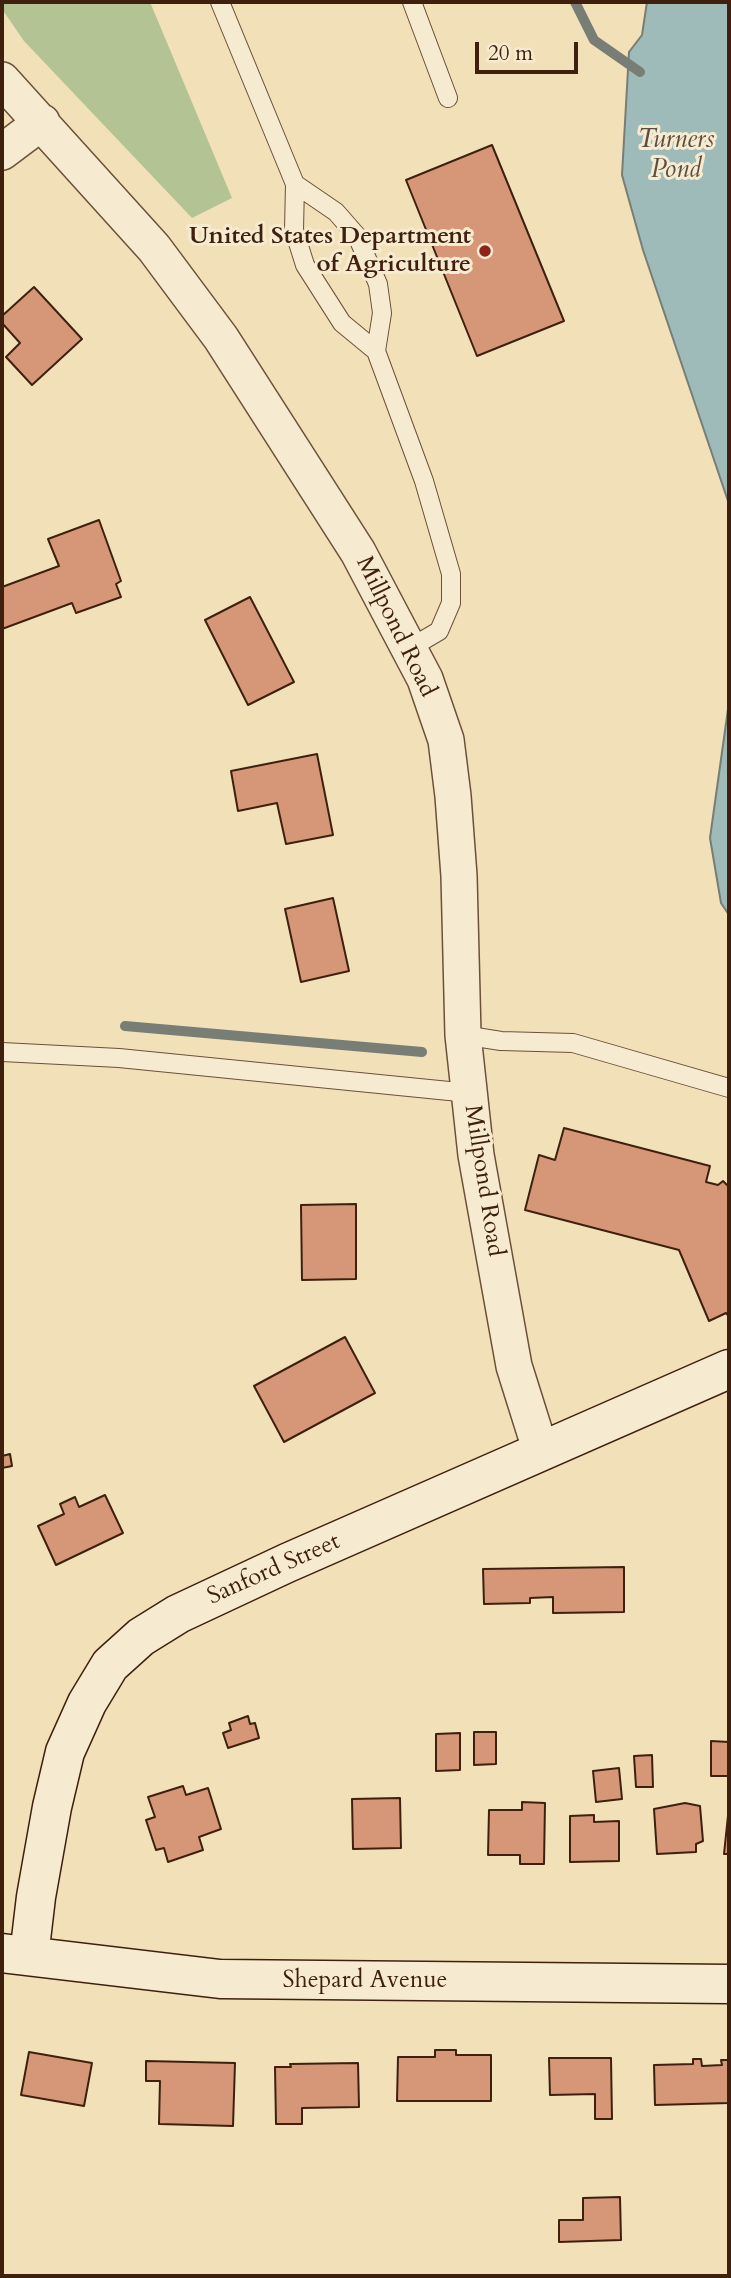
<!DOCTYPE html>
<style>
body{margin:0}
#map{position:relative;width:731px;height:2278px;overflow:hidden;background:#f1e0b8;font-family:Cardo,serif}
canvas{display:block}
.frame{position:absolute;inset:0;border:4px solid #3f200f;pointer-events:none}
.scale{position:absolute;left:475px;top:42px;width:103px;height:32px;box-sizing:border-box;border:4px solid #3f200f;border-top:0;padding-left:9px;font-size:21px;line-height:24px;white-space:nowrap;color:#3f200f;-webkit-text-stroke:5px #f6ebd1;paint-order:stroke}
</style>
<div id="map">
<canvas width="731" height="2278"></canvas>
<div class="frame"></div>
<div class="scale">20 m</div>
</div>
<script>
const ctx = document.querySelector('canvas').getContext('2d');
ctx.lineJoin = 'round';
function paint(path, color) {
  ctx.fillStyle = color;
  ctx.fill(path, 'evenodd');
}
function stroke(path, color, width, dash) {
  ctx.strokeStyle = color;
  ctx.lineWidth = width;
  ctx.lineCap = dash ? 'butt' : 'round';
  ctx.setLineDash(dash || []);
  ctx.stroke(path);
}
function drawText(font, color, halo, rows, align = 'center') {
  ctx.font = font + ' Cardo,serif';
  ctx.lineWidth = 6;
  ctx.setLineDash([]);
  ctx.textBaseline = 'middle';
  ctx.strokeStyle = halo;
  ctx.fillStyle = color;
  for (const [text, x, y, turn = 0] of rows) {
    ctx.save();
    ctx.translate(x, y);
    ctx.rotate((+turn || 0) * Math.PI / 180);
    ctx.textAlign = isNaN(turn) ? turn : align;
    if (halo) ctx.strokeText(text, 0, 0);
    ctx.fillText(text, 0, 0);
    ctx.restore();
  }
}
const green = new Path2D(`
 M 2,2 L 150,2 L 232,198 L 192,218 L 24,41 L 2,9 Z`);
const water = new Path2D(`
 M 647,2 L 729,2 L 729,504 L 643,250 L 622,175 L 629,52 L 642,35 Z
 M 729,702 L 729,915 L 721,903 L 710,838 Z`);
const stream = new Path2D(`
 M 575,2 L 594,40 L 640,72
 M 125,1026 L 422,1052`);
const building = new Path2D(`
 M 492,145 L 564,321 L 477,356 L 406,180 Z
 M 34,287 L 82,339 L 32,385 L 6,357 L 20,343 L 2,323 L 2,316 Z
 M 99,520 L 121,581 L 116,584 L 121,597 L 76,613 L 72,603 L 2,629 L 2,587 L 59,566 L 48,539 Z
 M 250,597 L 294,682 L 248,705 L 205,620 Z
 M 317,754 L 333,835 L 286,844 L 277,803 L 238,811 L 231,771 Z
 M 333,898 L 349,971 L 301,982 L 285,909 Z
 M 564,1128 L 710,1166 L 706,1182 L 718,1185 L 723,1181 L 729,1187 L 729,1317 L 726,1313 L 709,1321 L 679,1250 L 525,1210 L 539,1155 L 555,1160 Z
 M 356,1204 L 356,1279 L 302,1280 L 301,1205 Z
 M 345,1337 L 375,1393 L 284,1442 L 254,1386 Z
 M 10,1454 L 12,1466 L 2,1468 L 2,1456 Z
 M 105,1495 L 123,1533 L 56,1565 L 38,1526 L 64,1514 L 60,1504 L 75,1497 L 79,1507 Z
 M 624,1567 L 624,1612 L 553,1613 L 553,1597 L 530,1598 L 530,1603 L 484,1604 L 483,1569 Z
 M 248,1716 L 250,1724 L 255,1723 L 259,1738 L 228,1748 L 223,1733 L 231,1730 L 229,1723 Z
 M 474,1732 L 496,1732 L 496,1764 L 474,1765 Z
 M 460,1733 L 460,1770 L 436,1771 L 436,1734 Z
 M 711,1741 L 729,1742 L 729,1776 L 711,1776 Z
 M 652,1755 L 653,1787 L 636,1787 L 634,1756 Z
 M 619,1768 L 622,1799 L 596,1802 L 593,1771 Z
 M 183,1786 L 186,1795 L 208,1788 L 221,1829 L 199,1837 L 203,1850 L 168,1862 L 164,1848 L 156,1850 L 146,1820 L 155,1817 L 148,1797 Z
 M 400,1798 L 401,1848 L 353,1849 L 352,1799 Z
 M 522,1802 L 545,1803 L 544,1864 L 520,1864 L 520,1855 L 488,1855 L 489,1810 L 522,1810 Z
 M 685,1803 L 700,1806 L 703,1841 L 696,1844 L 696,1852 L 657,1854 L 654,1809 Z
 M 729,1806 L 729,1854 L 724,1854 Z
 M 594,1815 L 594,1822 L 619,1821 L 619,1861 L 570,1862 L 570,1816 Z
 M 435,2050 L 456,2050 L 456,2055 L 491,2055 L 491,2101 L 397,2101 L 398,2057 L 435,2057 Z
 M 29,2052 L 92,2063 L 84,2106 L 21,2095 Z
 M 549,2058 L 611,2058 L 612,2119 L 595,2119 L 595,2094 L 550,2095 Z
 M 693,2059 L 701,2059 L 702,2066 L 722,2065 L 721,2060 L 729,2060 L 729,2103 L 655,2105 L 654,2065 L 693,2064 Z
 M 146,2061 L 235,2063 L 233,2126 L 159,2124 L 160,2081 L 146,2081 Z
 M 358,2063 L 359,2107 L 302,2108 L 302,2124 L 276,2124 L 275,2067 L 291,2067 L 290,2064 Z
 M 620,2197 L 621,2240 L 559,2242 L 559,2220 L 583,2220 L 583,2198 Z`);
const lane = new Path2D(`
 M 220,2 L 295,184 L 294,230 L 305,265 L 342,323 L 376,351
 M 412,2 L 448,98
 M 295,184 L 336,212 L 357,236 L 378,284 L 382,313 L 376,351 L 424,481 L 451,574 L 451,603 L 439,631 L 410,648
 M 463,1035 L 501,1041 L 573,1043 L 729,1088
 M 2,1052 L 119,1058 L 469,1093`);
const street = new Path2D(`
 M 2,80 L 154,248 L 221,338 L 358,552 L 425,679 L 446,740 L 453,796 L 459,876 L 463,1035 L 476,1155 L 514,1366 L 541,1452
 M 2,152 L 42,122`);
const secondary = new Path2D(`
 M 2,1953 L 220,1979 L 729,1984
 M 29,1956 L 36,1897 L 52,1807 L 65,1752 L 87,1703 L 110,1665 L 141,1637 L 178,1614 L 287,1563 L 729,1369`);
const markers = [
 [485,251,7,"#8f2418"]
];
const poiNames = [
 ["United States Department",471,237],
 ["of Agriculture",471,265]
];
const streetNames = [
 ["Millpond Road",395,627,64],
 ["Millpond Road",483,1181,81],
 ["Sanford Street",274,1570,-24],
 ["Shepard Avenue",365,1981]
];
const waterNames = [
 ["Turners",676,141],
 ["Pond",676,171]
];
paint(green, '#b4c393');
paint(water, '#9ebbb9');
stroke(water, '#787d75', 2);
stroke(stream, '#787d75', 10);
paint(building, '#d69778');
stroke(building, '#3f200f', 2);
stroke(lane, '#6c5039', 20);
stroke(street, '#6c5039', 38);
stroke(secondary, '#3f200f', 41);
stroke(lane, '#f6ebd1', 18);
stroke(street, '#f6ebd1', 35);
stroke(secondary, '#f6ebd1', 38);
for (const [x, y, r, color] of markers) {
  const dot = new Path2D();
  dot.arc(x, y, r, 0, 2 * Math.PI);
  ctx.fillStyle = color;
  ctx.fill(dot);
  stroke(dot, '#f6ebd1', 2.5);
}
drawText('bold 24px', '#3f200f', '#f6ebd1', poiNames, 'right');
drawText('24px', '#3f200f', '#f6ebd1', streetNames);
drawText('italic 26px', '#5c4e42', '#f6ebd1', waterNames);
</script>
